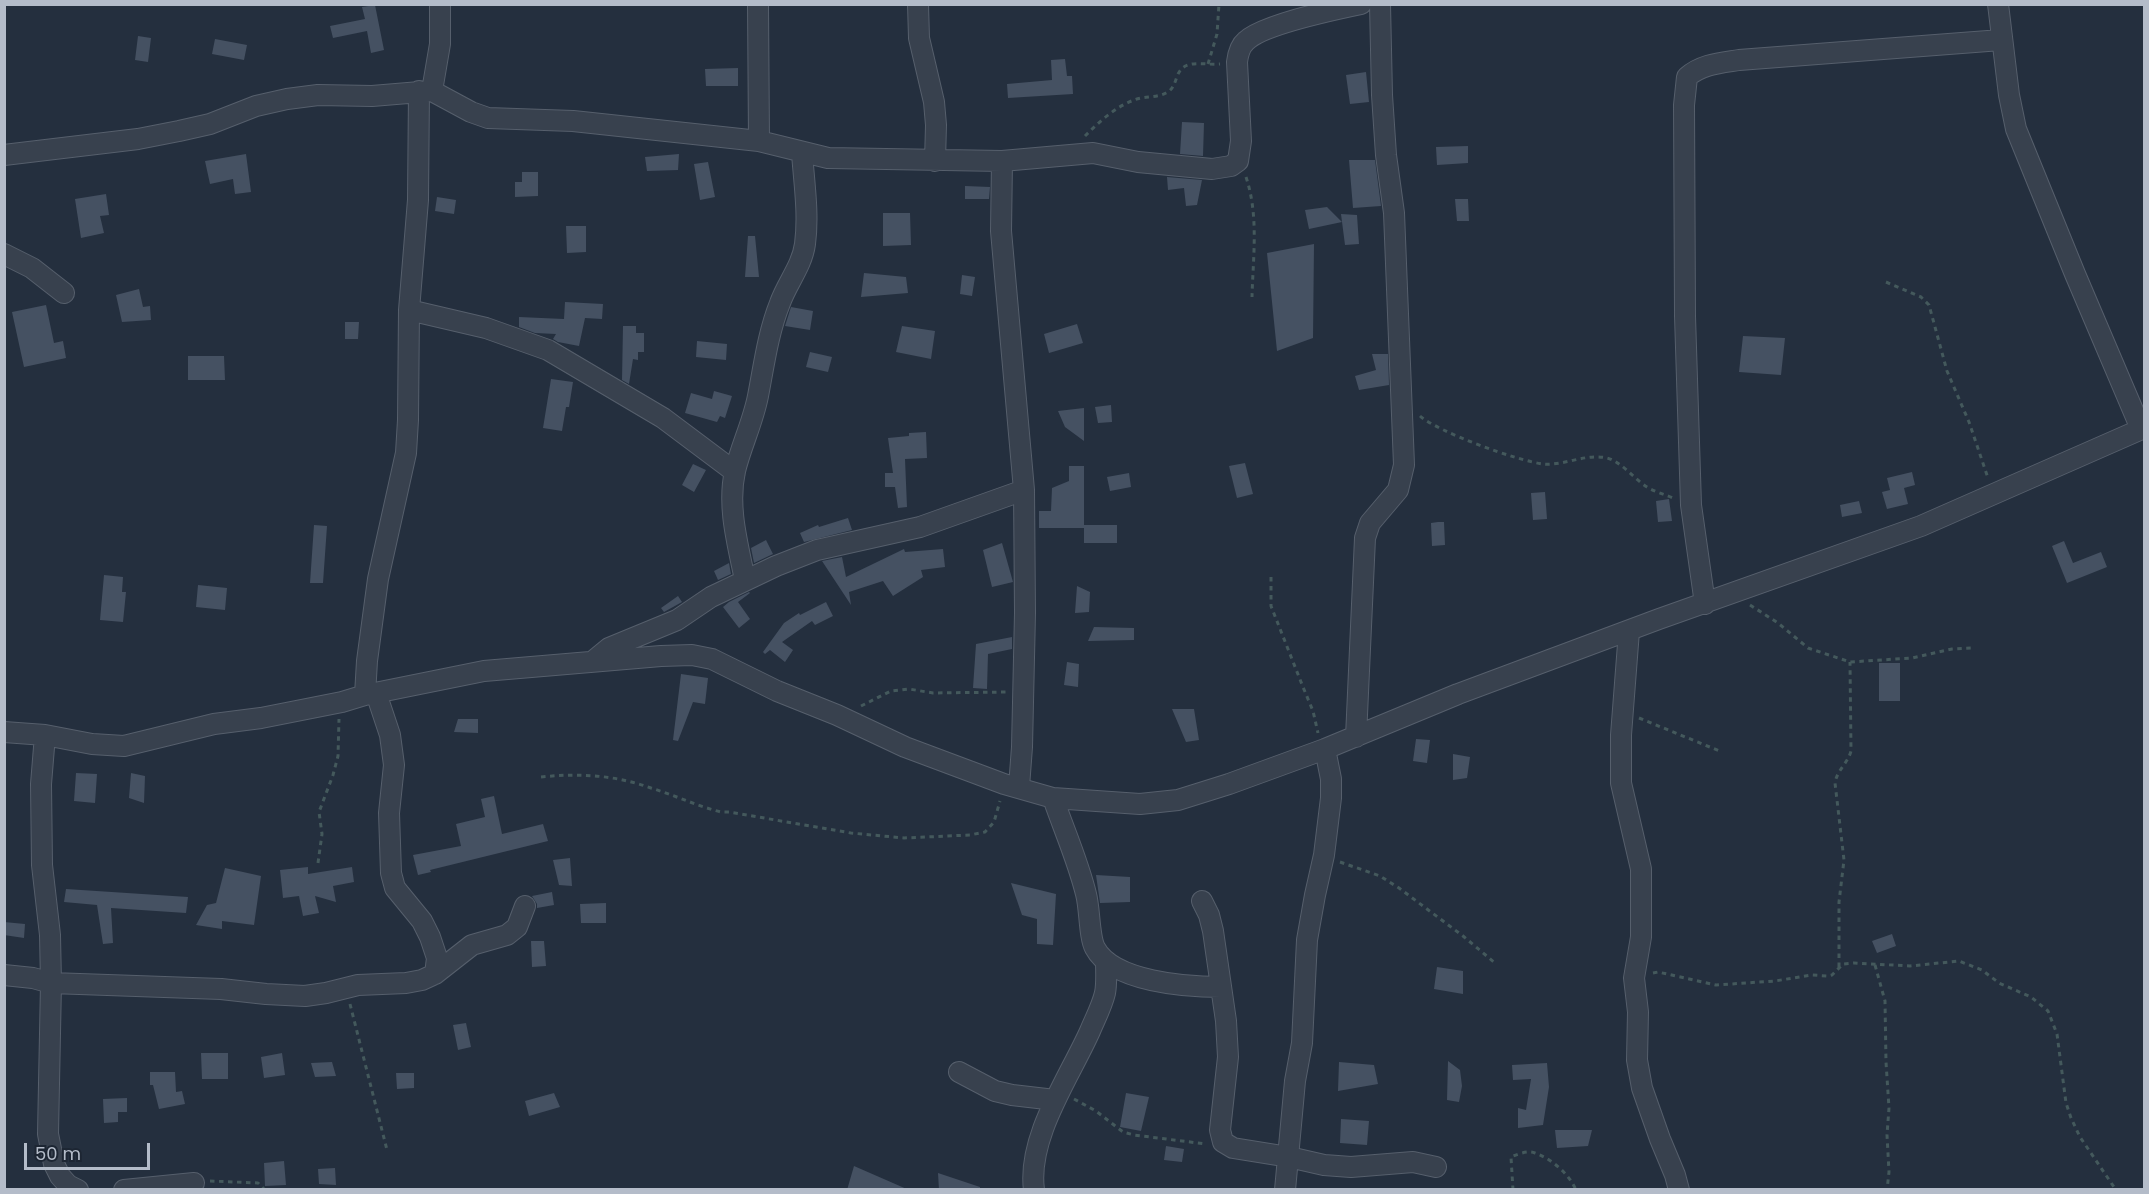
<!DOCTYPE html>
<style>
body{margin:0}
#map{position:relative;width:2149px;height:1194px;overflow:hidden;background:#242f3e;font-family:Poppins,sans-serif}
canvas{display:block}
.frame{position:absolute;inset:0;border:6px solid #b4bcc9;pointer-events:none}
.scale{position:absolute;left:24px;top:1143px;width:126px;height:27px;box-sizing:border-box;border:3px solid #b4bcc9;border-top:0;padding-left:8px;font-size:18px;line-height:21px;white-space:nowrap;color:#b4bcc9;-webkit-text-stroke:4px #1d2633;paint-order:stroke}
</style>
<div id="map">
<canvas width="2149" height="1194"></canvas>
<div class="frame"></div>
<div class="scale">50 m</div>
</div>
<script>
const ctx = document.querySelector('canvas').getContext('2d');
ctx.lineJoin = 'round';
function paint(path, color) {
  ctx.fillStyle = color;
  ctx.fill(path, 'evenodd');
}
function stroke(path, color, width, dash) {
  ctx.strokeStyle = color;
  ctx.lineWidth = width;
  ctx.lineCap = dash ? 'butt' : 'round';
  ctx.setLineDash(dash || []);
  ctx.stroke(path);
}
const building = new Path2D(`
 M 375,5 L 384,50 L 371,53 L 367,31 L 333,38 L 330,26 L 365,19 L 362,7 Z
 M 138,36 L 151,38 L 148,62 L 135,60 Z
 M 215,39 L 247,45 L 244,60 L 212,54 Z
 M 1065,59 L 1067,76 L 1072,76 L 1073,94 L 1008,98 L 1007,84 L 1052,80 L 1051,60 Z
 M 738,68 L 738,86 L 706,86 L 705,69 Z
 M 1366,72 L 1369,102 L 1350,104 L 1346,75 Z
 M 1182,122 L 1204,123 L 1203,156 L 1180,154 Z
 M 1468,146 L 1468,163 L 1437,165 L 1436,147 Z
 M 246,154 L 251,192 L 235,194 L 233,179 L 210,184 L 205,161 Z
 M 679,154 L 678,170 L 647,171 L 645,157 Z
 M 1349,160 L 1375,160 L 1381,206 L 1353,208 Z
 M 708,162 L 715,197 L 700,200 L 694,164 Z
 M 522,172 L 538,172 L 538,196 L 515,197 L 515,182 L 522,182 Z
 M 1167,177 L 1202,180 L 1197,205 L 1186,206 L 1184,188 L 1168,190 Z
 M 965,186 L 990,187 L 989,199 L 965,199 Z
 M 106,194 L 109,215 L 100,216 L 104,233 L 81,238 L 75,199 Z
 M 437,197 L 456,200 L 454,214 L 435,211 Z
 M 1455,199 L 1468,199 L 1469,221 L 1457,221 Z
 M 1327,207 L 1342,222 L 1309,229 L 1305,210 Z
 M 883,213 L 910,213 L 911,245 L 883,246 Z
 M 1341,214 L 1357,215 L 1359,244 L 1345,245 Z
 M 566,226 L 586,226 L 586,252 L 567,253 Z
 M 748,236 L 755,236 L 759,277 L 745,277 Z
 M 1314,244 L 1313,338 L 1277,351 L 1267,253 Z
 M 864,273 L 906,277 L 908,293 L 861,297 Z
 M 962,275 L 975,277 L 972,296 L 960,294 Z
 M 139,289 L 143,307 L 150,306 L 151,320 L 122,322 L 116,295 Z
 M 565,302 L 603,304 L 602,319 L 585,318 L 579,346 L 558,342 L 553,339 L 556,334 L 535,333 L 519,327 L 519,317 L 564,319 Z
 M 46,305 L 54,343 L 63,341 L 66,358 L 24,367 L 12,312 Z
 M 791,307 L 813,311 L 810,330 L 785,326 Z
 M 345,322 L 359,322 L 358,339 L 345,339 Z
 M 1077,324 L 1083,343 L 1049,353 L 1044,334 Z
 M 623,326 L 636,326 L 636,333 L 644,333 L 644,352 L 638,352 L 638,360 L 633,359 L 629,384 L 622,380 Z
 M 902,326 L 935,331 L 931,359 L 896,352 Z
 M 1743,336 L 1785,338 L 1781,375 L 1739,372 Z
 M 697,341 L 727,344 L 726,360 L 696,357 Z
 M 810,352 L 832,357 L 828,372 L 806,367 Z
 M 1372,354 L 1388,354 L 1389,385 L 1359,390 L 1355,376 L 1376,370 Z
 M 188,356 L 224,356 L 225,380 L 188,380 Z
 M 551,379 L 573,382 L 569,407 L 566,407 L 562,431 L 543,428 Z
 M 714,391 L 732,396 L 725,418 L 720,416 L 717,422 L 685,413 L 691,393 L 712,399 Z
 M 1111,405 L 1112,422 L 1098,423 L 1095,407 Z
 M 1084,408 L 1084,441 L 1065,427 L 1058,411 Z
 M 926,432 L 927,458 L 905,459 L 907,507 L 898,508 L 895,487 L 885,487 L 885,473 L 893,473 L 888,438 L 909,436 L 909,433 Z
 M 1245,463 L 1253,494 L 1237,498 L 1229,466 Z
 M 693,464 L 706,470 L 694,492 L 682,485 Z
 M 1069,466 L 1084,466 L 1084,528 L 1039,528 L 1039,511 L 1051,511 L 1052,488 L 1069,481 Z
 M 1912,472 L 1915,485 L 1904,488 L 1908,504 L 1887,509 L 1882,492 L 1890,490 L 1887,478 Z
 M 1129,473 L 1131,487 L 1110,491 L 1107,477 Z
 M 1545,492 L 1547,519 L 1533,520 L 1531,493 Z
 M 1669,499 L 1672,521 L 1658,522 L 1656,501 Z
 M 1859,501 L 1862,513 L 1842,517 L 1840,505 Z
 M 848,518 L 852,530 L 804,542 L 800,533 L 818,525 L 819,527 Z
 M 1438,522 L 1444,522 L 1445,545 L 1432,546 L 1431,523 Z
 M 314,525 L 327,526 L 323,583 L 310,583 Z
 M 1084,525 L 1117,525 L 1117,543 L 1084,543 Z
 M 766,540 L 773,554 L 754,563 L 751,548 Z
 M 2064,541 L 2073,563 L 2101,552 L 2107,567 L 2067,583 L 2052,546 Z
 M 1002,543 L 1013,582 L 992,587 L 983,550 Z
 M 904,549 L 905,552 L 943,549 L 945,567 L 921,570 L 923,577 L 893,596 L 883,581 L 849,592 L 851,605 L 822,561 L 842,557 L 846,577 Z
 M 729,563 L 731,574 L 718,580 L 714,571 Z
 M 104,575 L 123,577 L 122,592 L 126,592 L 123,622 L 100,620 Z
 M 198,585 L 227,588 L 225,610 L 196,607 Z
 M 1077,586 L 1090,592 L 1089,612 L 1075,613 Z
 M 749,592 L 750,593 L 738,602 L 750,619 L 739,628 L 723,607 L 729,602 Z
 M 678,596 L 682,602 L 664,612 L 661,608 Z
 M 826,602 L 833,616 L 815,625 L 812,621 L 782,642 L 793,650 L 785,662 L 770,650 L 765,654 L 763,652 L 784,623 L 799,613 L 800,615 Z
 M 1094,627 L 1134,628 L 1134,640 L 1088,641 Z
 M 1012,637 L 1012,649 L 988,654 L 987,689 L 973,688 L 976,644 Z
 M 1067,662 L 1079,664 L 1078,687 L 1064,685 Z
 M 1879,663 L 1900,663 L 1900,701 L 1879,701 Z
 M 681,674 L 708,678 L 705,704 L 693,702 L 678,741 L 673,740 Z
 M 1172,709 L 1194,709 L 1199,740 L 1186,742 Z
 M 458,719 L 478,719 L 478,733 L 454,732 Z
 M 1416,739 L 1430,740 L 1427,763 L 1413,761 Z
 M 1453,754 L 1470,757 L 1467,778 L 1453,780 Z
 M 76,773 L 97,774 L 95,803 L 74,801 Z
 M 131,773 L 145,776 L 144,803 L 129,798 Z
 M 494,796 L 502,834 L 543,824 L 548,841 L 430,870 L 431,872 L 418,875 L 413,855 L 461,846 L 456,824 L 485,817 L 481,799 Z
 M 570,858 L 572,886 L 559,885 L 553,860 Z
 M 308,867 L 308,874 L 352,867 L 354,882 L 333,886 L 336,902 L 315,896 L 319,913 L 303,916 L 299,896 L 283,898 L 280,870 Z
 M 225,868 L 261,876 L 254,925 L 222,921 L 222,929 L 196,925 L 207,905 L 216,903 Z
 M 1096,875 L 1130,877 L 1130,902 L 1100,903 Z
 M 1011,883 L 1056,894 L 1053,945 L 1037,944 L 1037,919 L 1022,915 Z
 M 66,889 L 188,897 L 186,913 L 111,908 L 113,943 L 103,944 L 97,905 L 64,902 Z
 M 552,892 L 554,905 L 537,908 L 537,904 L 532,896 Z
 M 606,903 L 606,923 L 581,923 L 580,904 Z
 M 4,922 L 25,924 L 24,938 L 4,935 Z
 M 1892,934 L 1896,946 L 1877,953 L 1872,941 Z
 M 531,941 L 544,941 L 546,966 L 532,967 Z
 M 1437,967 L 1463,971 L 1463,994 L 1434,989 Z
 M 466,1023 L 471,1047 L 458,1050 L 453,1025 Z
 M 201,1053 L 228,1053 L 228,1079 L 202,1079 Z
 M 282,1053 L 285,1075 L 264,1078 L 261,1057 Z
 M 1448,1061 L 1460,1070 L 1462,1086 L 1459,1102 L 1447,1100 Z
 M 332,1062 L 336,1076 L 315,1077 L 311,1063 Z
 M 1339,1062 L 1374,1065 L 1378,1084 L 1338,1091 Z
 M 1547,1063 L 1549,1087 L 1543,1125 L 1518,1128 L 1518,1108 L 1526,1110 L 1531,1079 L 1513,1080 L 1512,1065 Z
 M 150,1072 L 175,1072 L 176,1092 L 182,1091 L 185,1104 L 159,1109 L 153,1085 L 150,1085 Z
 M 396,1073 L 414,1073 L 414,1088 L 397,1089 Z
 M 554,1093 L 560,1107 L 529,1116 L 525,1101 Z
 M 1126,1093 L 1149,1097 L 1141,1131 L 1120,1127 Z
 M 127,1098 L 127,1112 L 118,1112 L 118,1122 L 104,1123 L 103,1099 Z
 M 1341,1119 L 1369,1121 L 1367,1145 L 1340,1143 Z
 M 1555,1130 L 1592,1130 L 1588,1146 L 1557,1148 Z
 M 1166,1146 L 1184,1149 L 1182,1162 L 1164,1160 Z
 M 284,1161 L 286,1185 L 265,1186 L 264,1163 Z
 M 854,1166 L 909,1190 L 847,1190 Z
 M 335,1168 L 336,1185 L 319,1184 L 318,1169 Z
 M 938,1173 L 980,1187 L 980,1190 L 939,1190 Z`);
const path = new Path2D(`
 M 1208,64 L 1217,34 L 1219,4
 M 1085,136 C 1099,122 1115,107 1134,100 C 1144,96 1156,98 1166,93 C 1179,87 1173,70 1188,65 C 1197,62 1210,65 1220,64
 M 1246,177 C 1259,216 1253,257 1252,297
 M 1886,282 L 1921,297 L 1929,305 L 1947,371 L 1969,422 L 1988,478
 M 1420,416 C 1438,432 1518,461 1543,464 C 1564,466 1586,453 1607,458 C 1622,462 1634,479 1647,487 C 1655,492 1664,494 1673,498
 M 1271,577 L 1271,606 L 1303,687 L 1313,711 L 1318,733
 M 1750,605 L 1778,623 L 1808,648 L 1850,662 L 1912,658 L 1952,649 L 1972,648
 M 861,706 L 891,691 L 909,689 L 933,693 L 1006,692
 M 1639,718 L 1722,752
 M 541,777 C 579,773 615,775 651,788 C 674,795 697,806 721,812 L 729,812 L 851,833 L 904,838 L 970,835 L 985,832 L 994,822 L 1000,801
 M 1340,862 L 1380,876 L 1399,888 L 1463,936 L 1495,963
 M 318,863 L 322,834 L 319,812 L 333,775 L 338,756 L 339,719
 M 1875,965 L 1885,1001 L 1886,1062 L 1889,1108 L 1887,1135 L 1889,1172 L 1887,1190
 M 1839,967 L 1839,902 L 1844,860 L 1835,783 C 1837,770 1848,763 1851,751 L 1850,662
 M 1653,973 L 1658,972 L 1716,985 L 1775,981 L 1811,975 L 1828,976 L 1832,975 L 1843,964 L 1854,963 L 1910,966 L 1959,961 L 1982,970 L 1999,983 L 2031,997 L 2048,1011 L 2057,1034 L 2066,1103 L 2071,1118 L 2080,1137 L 2116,1190
 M 350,1004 L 387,1150
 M 1074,1099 L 1096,1111 L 1123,1132 L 1134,1135 L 1206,1144
 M 210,1181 L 258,1183 L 265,1190
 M 1513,1190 L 1511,1157 C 1518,1154 1528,1150 1535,1153 C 1552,1159 1569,1174 1576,1190`);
const minor = new Path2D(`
 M 758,4 L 759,141
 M 918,4 L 919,38 L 934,102 L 936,125 L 935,161
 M 1998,4 L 2009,95 L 2016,129 L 2075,274 L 2141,429
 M 432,91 L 440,44 L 440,4
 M 4,155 L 138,139 L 179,131 L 210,124 L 256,106 L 287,99 L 318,95 L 372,96 L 432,91 L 471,112 L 488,118 L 573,121 L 759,141 L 828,158 L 1002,161 L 1093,153 L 1138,162 L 1212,169 L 1231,166 L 1238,161 L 1241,141 L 1237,62 C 1238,54 1240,46 1246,41 C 1262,25 1337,9 1361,4
 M 1002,161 L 1001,231 L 1024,490 L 1025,613 L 1022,747 L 1019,787
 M 4,254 L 32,268 L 64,293
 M 409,310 L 486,328 L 548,350 L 663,418 L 735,472
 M 745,580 C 738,545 727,507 735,471 C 741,446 753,422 758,396 C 764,365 768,333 780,303 C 787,283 802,266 805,244 C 809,214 804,182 802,153
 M 1705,604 L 1691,505 L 1685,316 L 1684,105 L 1687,77 C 1702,64 1720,63 1739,60 L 2001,40
 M 1629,631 L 1621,735 L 1621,783 L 1641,869 L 1641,937 L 1634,978 L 1638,1012 L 1637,1060 L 1642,1088 L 1660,1139 L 1675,1175 L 1679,1190
 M 592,662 L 609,648 L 677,620 L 711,597 L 776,566 L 817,550 L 920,527 L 1024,490
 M 376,693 L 390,735 L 394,765 L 389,813 L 391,873 L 395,888 L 422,921 L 430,937 L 437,958 L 435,974
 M 365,695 L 367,661 L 378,579 L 406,453 L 408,420 L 409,310 L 418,200 L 419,91
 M 4,732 L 45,735 L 92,744 L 124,746 L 214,724 L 261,718 L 342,702 L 365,695 L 484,671 L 661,656 L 692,655 L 712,659 L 777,691 L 837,715 L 905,747 L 1004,784 L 1053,798 L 1140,804 L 1178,800 L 1229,784 L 1325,749 L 1458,694 L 1659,619 L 1921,526 L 2144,428
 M 45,735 L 41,784 L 42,865 L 50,935 L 51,983 L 48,1134 L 54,1164 L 60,1176 L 68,1185 L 78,1190
 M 1356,737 L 1365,538 L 1370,523 L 1398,490 L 1404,465 L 1394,213 L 1386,155 L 1382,95 L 1380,4
 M 1053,798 C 1064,830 1078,861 1086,894 C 1090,909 1089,937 1095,948 C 1113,982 1187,987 1221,987
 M 1202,901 L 1209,915 L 1213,931 L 1226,1021 L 1228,1057 L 1220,1130 L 1223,1142 L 1233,1148 L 1289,1157 L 1324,1165 L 1351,1167 L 1413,1162 L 1436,1167
 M 4,975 L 33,978 L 51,983 L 221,989 L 266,994 L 305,996 L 326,993 L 358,985 L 406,983 L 422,980 L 435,974 L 472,945 L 507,935 L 517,927 L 525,906
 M 959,1072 L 995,1091 L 1012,1095 L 1055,1100
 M 124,1190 L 194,1183
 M 1034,1190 C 1027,1137 1069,1078 1090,1031 C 1095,1019 1102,1006 1105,993 C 1107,983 1106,971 1106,961
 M 1285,1190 L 1295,1081 L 1302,1043 L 1307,940 L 1315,895 L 1324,855 L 1331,798 L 1331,779 L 1325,749`);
paint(building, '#455162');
stroke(minor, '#565f6c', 22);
stroke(path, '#44595c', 3, [4.5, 4.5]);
stroke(minor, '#38414e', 20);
</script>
